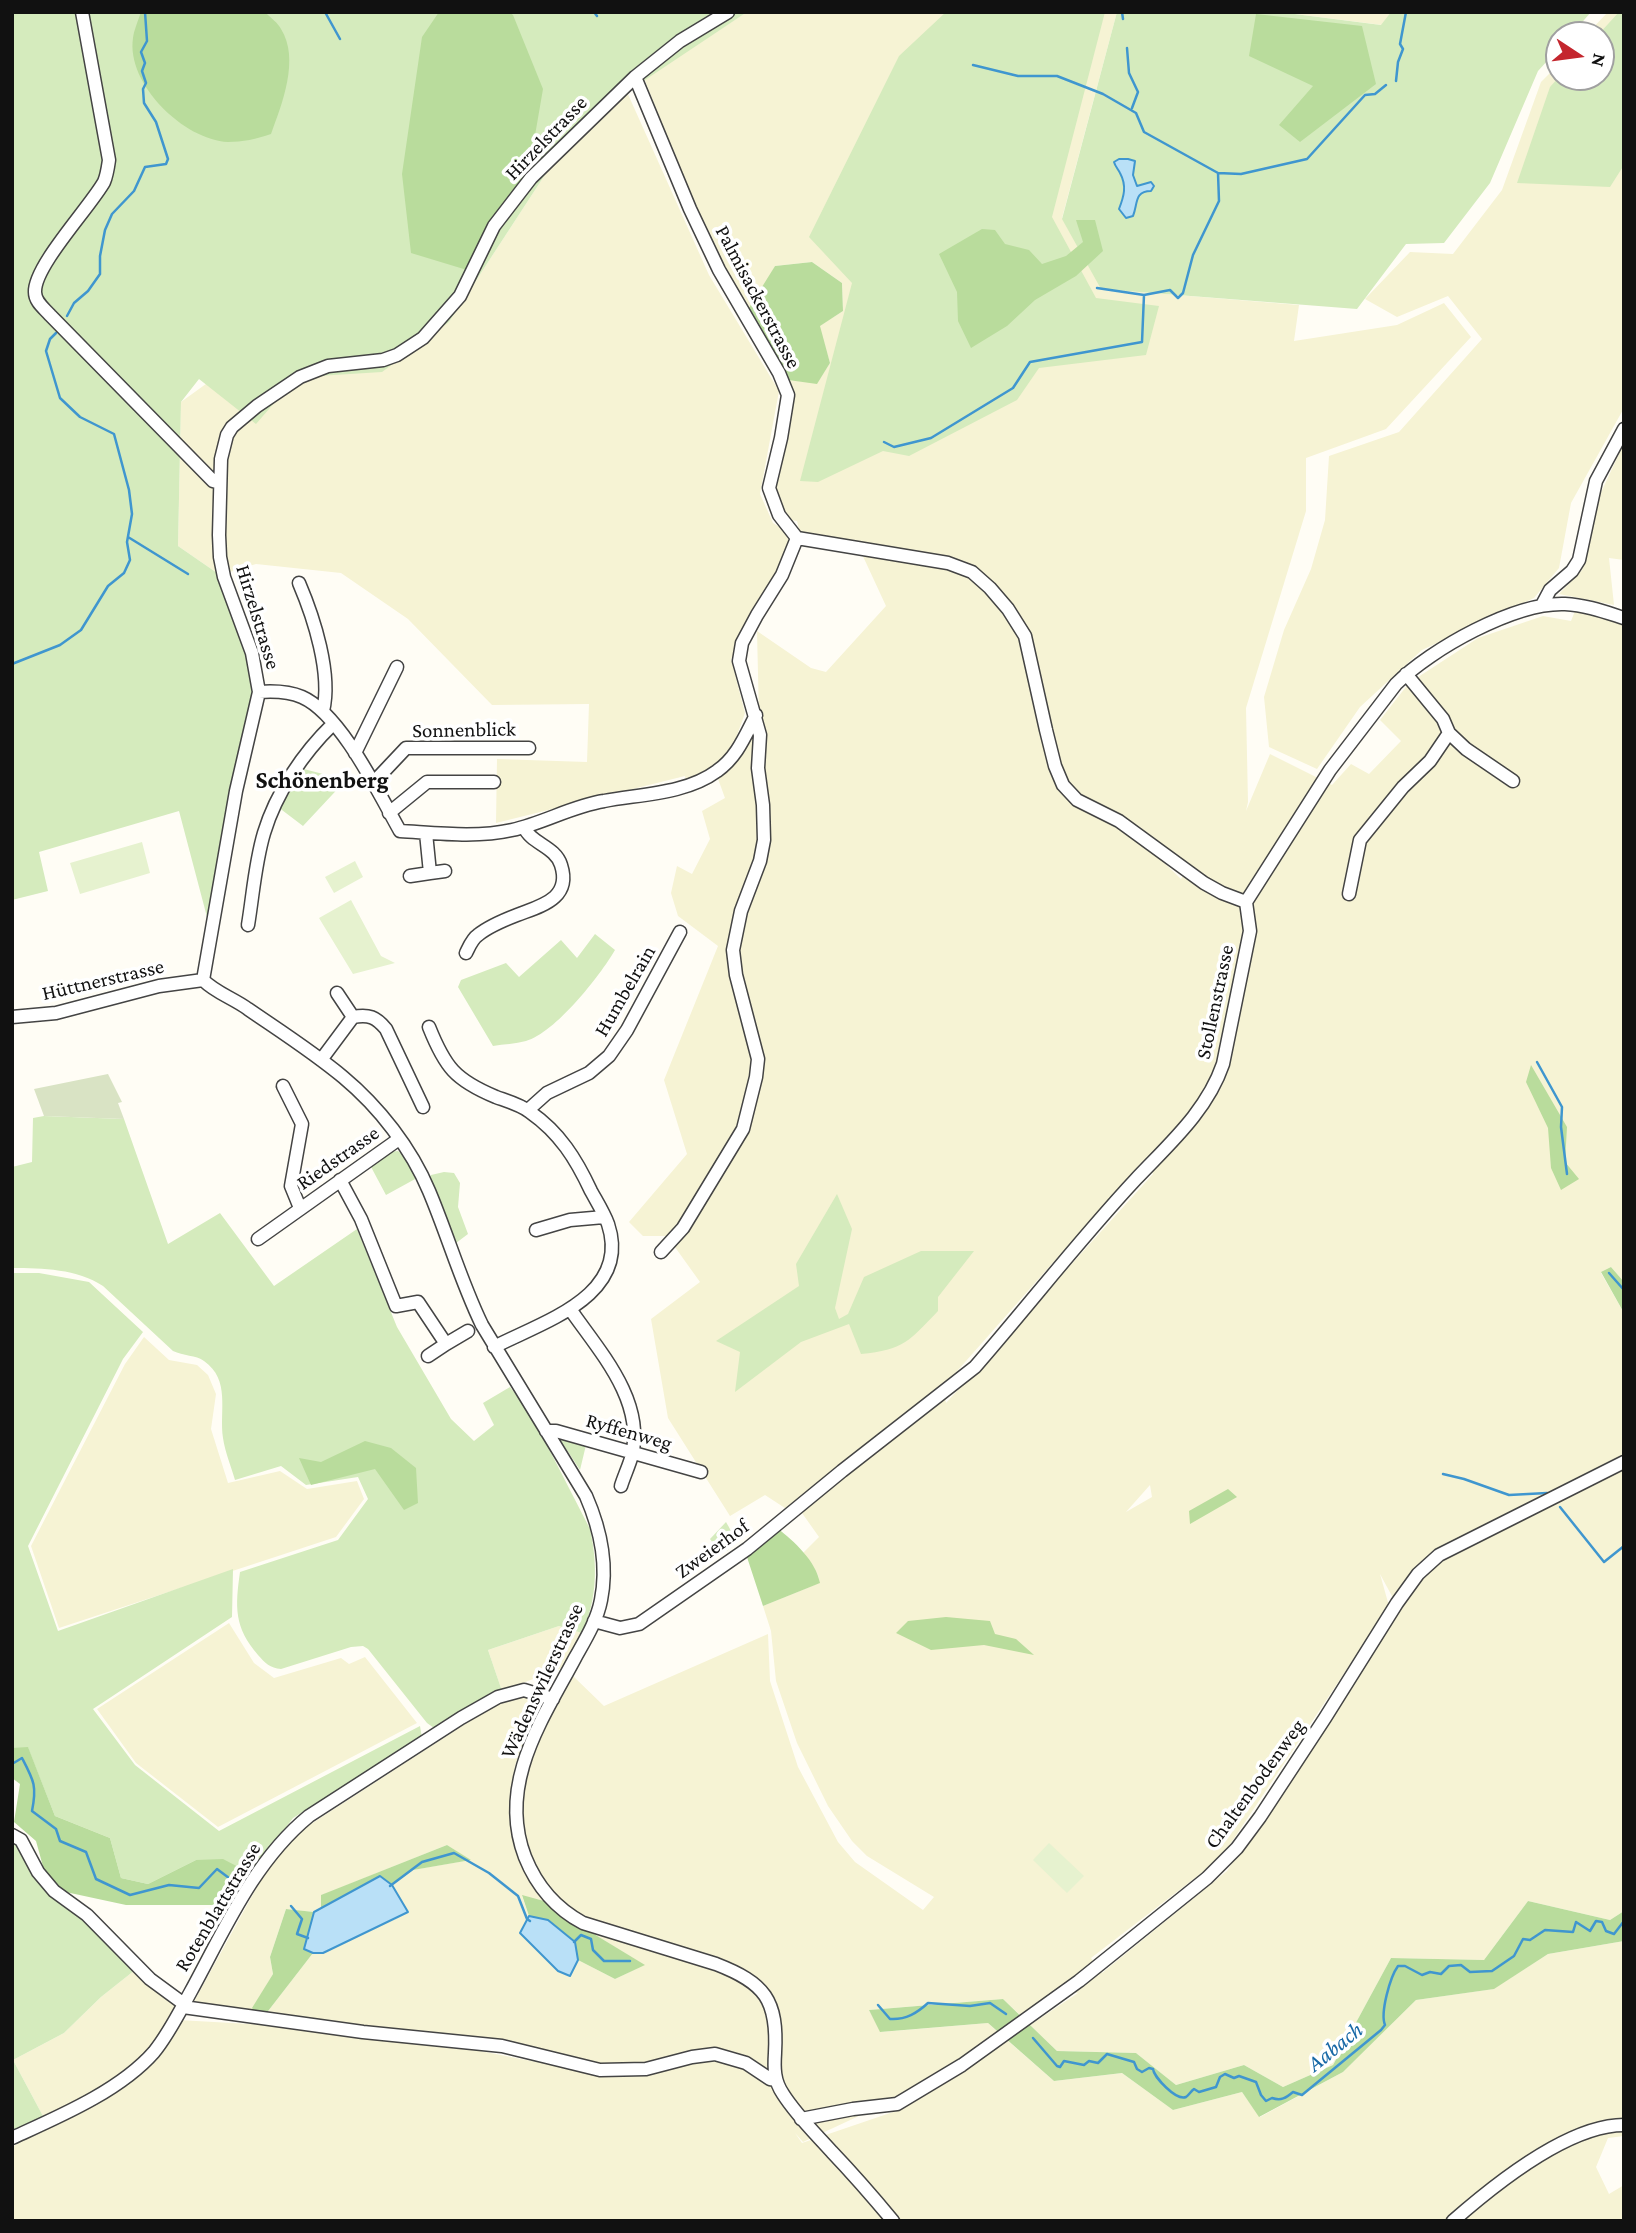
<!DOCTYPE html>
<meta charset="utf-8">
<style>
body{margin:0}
#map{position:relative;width:1636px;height:2233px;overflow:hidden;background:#fffdf5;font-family:"Crimson Pro",serif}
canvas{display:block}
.frame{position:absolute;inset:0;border:14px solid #111;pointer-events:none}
.north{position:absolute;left:1545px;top:21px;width:70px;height:70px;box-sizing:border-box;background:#fff;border:2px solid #a0a0a0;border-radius:50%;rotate:103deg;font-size:19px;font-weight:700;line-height:28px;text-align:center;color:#111}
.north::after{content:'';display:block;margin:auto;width:24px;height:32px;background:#c4262e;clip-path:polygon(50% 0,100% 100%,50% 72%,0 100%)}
</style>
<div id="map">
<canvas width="1636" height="2233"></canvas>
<div class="frame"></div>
<div class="north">N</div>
</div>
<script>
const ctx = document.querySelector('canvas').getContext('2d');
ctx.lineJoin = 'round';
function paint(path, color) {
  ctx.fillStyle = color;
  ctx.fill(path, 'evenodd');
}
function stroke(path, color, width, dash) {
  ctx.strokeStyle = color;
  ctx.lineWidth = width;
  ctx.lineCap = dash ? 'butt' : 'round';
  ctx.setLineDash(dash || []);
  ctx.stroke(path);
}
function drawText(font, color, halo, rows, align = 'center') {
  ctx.font = font + ' "Crimson Pro",serif';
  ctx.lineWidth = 7;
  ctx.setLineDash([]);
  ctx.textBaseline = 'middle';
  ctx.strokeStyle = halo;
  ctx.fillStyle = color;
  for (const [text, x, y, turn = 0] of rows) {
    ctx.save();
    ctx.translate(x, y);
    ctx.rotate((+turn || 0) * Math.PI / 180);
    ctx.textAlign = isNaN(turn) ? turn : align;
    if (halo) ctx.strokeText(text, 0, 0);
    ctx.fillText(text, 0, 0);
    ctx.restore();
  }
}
const farmland = new Path2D(`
 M 747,12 L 1117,12 L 1062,218 L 1105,289 L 1299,305 L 1294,341 L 1397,325 L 1444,303 L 1471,337 L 1386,429 L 1306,458 L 1306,511 L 1246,708 L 1248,802 L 1246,811 L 1270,754 L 1332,785 L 1351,764 L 1369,774 L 1401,741 L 1380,720 L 1409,683 L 1478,638 L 1543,616 L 1571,621 L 1575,611 L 1624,618 L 1624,1282 L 1611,1267 L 1601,1273 L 1624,1313 L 1624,1911 L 1610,1920 L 1528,1901 L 1484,1960 L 1391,1958 L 1333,2065 L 1283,2087 L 1244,2065 L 1176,2085 L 1136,2053 L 1057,2051 L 1030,2025 L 1078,1993 L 1057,1990 L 1020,2015 L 1003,1999 L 869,2010 L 881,2032 L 988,2023 L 999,2033 L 904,2095 L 803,2142 L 795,2133 L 802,2143 L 899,2110 L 1007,2040 L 1054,2081 L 1122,2073 L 1173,2110 L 1242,2092 L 1260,2117 L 1343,2072 L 1416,2000 L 1493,1989 L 1548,1954 L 1624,1941 L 1624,2136 L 1608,2138 L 1596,2167 L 1609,2194 L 1624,2185 L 1624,2221 L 12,2221 L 12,2147 L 131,2077 L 157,2052 L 178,2020 L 322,2028 L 386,2038 L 387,2030 L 265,2015 L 313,1953 L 323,1953 L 408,1913 L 392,1885 L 412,1870 L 470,1860 L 447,1845 L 322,1895 L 321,1909 L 314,1912 L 286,1909 L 270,1957 L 273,1974 L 253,2008 L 255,2013 L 191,2007 L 269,1865 L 291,1837 L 499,1702 L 517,1695 L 534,1698 L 539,1707 L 537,1718 L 522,1747 L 515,1765 L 509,1813 L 522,1866 L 544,1901 L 522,1896 L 529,1916 L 520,1933 L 558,1971 L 570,1976 L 578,1960 L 615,1979 L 644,1965 L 594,1934 L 711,1967 L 714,1961 L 576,1913 L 559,1900 L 547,1886 L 534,1862 L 526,1837 L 522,1817 L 523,1784 L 531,1749 L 573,1676 L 604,1706 L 768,1634 L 770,1681 L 798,1767 L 838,1842 L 855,1862 L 923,1910 L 934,1897 L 867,1856 L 852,1841 L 828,1806 L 797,1743 L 776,1681 L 771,1631 L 763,1606 L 819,1583 L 818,1575 L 803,1553 L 819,1537 L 802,1513 L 823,1493 L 817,1485 L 788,1510 L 765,1495 L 730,1516 L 668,1418 L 651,1319 L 700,1282 L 667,1236 L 643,1236 L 629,1222 L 687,1154 L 664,1080 L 718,946 L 678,916 L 671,893 L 677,866 L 692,874 L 710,839 L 702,811 L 725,798 L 717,776 L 740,755 L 759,717 L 757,631 L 811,668 L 826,672 L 886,606 L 861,552 L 928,563 L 967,574 L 992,592 L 1019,632 L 1031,671 L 1053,772 L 1072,800 L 1131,831 L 1181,879 L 1186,870 L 1140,827 L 1077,796 L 1063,776 L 1050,733 L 1029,636 L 1000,593 L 971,568 L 933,556 L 801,537 L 797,521 L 781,519 L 774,491 L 792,395 L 781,379 L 817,383 L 830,363 L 819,326 L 843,311 L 842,283 L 812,262 L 775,266 L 746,320 L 719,269 L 644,78 ZM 1142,1162 L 1153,1174 L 946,1403 L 943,1387 ZM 1150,1485 L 1152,1497 L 1126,1512 ZM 1380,1574 L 1393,1598 L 1393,1606 L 1396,1612 L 1227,1871 L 1102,1973 L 1091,1958 L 1221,1858 L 1389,1606 ZM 472,2039 L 602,2067 L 647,2065 L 688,2056 L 687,2060 L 653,2070 L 624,2074 L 593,2073 L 470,2049 Z
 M 1279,12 L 1391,12 L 1382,25 Z
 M 1608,12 L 1624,12 L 1624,408 L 1571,503 L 1559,568 L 1534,598 L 1422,650 L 1360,707 L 1317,769 L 1269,747 L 1264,697 L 1284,630 L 1311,569 L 1325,520 L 1329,456 L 1399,432 L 1482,339 L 1448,296 L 1397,317 L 1365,299 L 1410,252 L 1453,254 L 1502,190 L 1541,82 L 1559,64 L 1559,77 L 1601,77 L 1601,35 L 1586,35 Z
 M 627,92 L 709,275 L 779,391 L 760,494 L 773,523 L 786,531 L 790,546 L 731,659 L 745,713 L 730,755 L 687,786 L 685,776 L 496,823 L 497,759 L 587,762 L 589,704 L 492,705 L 408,619 L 341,573 L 256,564 L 220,575 L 178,546 L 181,402 L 210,381 L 282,394 L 318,376 L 449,322 L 552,164 Z
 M 1624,443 L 1624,560 L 1609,558 L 1614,605 L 1559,594 L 1582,570 L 1591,514 Z
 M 144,1337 L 169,1360 L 197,1365 L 208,1375 L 216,1394 L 211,1429 L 228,1483 L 280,1471 L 307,1489 L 357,1481 L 364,1499 L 336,1537 L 59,1628 L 31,1546 L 125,1364 Z
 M 229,1623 L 254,1663 L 274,1678 L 341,1658 L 349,1664 L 365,1657 L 417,1723 L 218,1827 L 136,1763 L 97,1709 Z
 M 559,1626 L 582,1633 L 567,1666 L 502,1691 L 488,1650 Z
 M 135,1970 L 181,2005 L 153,2050 L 118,2079 L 44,2118 L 13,2060 L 64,2033 L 101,1997 Z`);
const green = new Path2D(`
 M 12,12 L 747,12 L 627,92 L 552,164 L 449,322 L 382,372 L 318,376 L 282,394 L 256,424 L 199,379 L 181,402 L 178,546 L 220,575 L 259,692 L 212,936 L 179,811 L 39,852 L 48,891 L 12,900 Z
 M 946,12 L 1105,12 L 1052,217 L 1096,298 L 1159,306 L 1146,355 L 1039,368 L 1017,400 L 909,456 L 883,451 L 818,482 L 800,481 L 852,283 L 809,237 L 899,56 Z
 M 1117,12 L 1279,12 L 1381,25 L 1391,12 L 1591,12 L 1571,35 L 1559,35 L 1559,48 L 1538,71 L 1490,183 L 1444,243 L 1406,244 L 1357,309 L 1101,289 L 1062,219 Z
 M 1619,12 L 1624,12 L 1624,165 L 1610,187 L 1517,183 L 1550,87 L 1559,77 L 1601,77 L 1601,35 L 1598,35 Z
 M 300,768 L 346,780 L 303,826 L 278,807 Z
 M 595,934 L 615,950 C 600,976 555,1033 526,1041 C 515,1044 504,1044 493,1046 L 458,987 L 461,980 L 506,963 L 519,977 L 561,940 L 577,958 Z
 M 44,1116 L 124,1119 L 168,1244 L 220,1213 L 274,1286 L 357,1229 L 397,1327 L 451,1419 L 474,1441 L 494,1425 L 483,1403 L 510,1387 L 531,1414 L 590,1529 C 598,1565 597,1600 582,1633 L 559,1626 L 488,1650 L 502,1691 L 434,1728 L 427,1723 L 368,1649 L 363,1646 L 351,1647 L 281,1669 C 270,1668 265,1663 258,1655 C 234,1627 235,1607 240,1572 L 338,1540 L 368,1499 L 358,1477 L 306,1485 L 281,1466 L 235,1480 C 231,1466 225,1452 223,1438 C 219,1411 231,1380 204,1361 C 196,1355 183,1356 173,1351 L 103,1286 C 77,1269 43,1268 12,1268 L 12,1167 L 32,1162 L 33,1118 Z
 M 398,1151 L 404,1156 L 417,1178 L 386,1195 L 370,1165 L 389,1152 Z
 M 444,1172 L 454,1173 L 460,1183 L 458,1207 L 468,1234 L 456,1243 L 429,1179 L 431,1175 Z
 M 837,1194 L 852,1229 L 835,1308 L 839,1319 L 848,1314 L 864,1277 L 921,1251 L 974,1251 L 938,1297 L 938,1311 C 909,1341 904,1350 861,1354 L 849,1324 L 801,1342 L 735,1392 L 740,1352 L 716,1341 L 799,1286 L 796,1264 Z
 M 12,1273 L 39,1273 L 89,1282 L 143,1332 L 123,1359 L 28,1546 L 58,1631 L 233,1569 L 232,1617 L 93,1709 L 135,1765 L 219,1831 L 420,1726 L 422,1738 L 293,1818 L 252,1873 L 248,1884 L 196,1860 L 148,1884 L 121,1878 L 110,1838 L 55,1816 L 28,1748 L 12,1748 Z
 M 557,1435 L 586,1445 L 580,1470 Z
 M 726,1522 C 733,1534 737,1541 727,1551 L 722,1549 L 719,1551 L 710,1539 Z
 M 12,1841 L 18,1844 L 83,1918 L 135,1970 L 101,1997 L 64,2033 L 13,2060 L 44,2118 L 12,2132 Z`);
const forest = new Path2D(`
 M 141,12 L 266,13 C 271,18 278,23 281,29 C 300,59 282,104 271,134 C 257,139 242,142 228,142 C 184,140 126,84 133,38 C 134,30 138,21 141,12 Z
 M 439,12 L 509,12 L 513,15 L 543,89 L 528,176 L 467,270 L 411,253 L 402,174 L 422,37 Z
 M 1256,14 L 1362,26 L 1376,84 L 1300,142 L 1279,125 L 1313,86 L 1249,56 Z
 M 1076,220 L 1095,220 L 1103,251 L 1076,276 L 1035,300 L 1007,326 L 971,348 L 958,321 L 957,292 L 939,254 L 982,229 L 995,230 L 1005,244 L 1029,250 L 1042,264 L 1066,256 L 1083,242 Z
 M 812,262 L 842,283 L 843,311 L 820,326 L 830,363 L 817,384 L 781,379 L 744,316 L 775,266 Z
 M 1531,1065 L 1567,1127 L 1565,1162 L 1579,1179 L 1561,1190 L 1551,1168 L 1548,1128 L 1526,1082 Z
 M 1611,1267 L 1624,1282 L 1624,1313 L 1601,1272 Z
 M 365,1441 L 391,1448 L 416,1468 L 418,1503 L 404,1510 L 375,1469 L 311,1485 L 299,1458 L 321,1462 Z
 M 1228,1489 L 1237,1497 L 1190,1524 L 1189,1511 Z
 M 777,1528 C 794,1541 816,1561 820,1583 L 763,1606 L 745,1551 Z
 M 946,1617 L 990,1621 L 995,1634 L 1016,1639 L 1034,1655 L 984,1645 L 931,1650 L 896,1633 L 908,1621 Z
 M 28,1747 L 55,1816 L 110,1838 L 121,1878 L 148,1884 L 196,1860 L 223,1859 L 246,1871 L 248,1884 L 234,1905 L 126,1905 L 61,1891 L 44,1870 L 36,1841 L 14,1822 L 20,1784 L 12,1778 L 12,1748 Z
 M 447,1845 L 471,1860 L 413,1870 L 392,1885 L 380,1876 L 321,1909 L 321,1895 Z
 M 522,1895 L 544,1901 L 573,1925 L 594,1934 L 645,1965 L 615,1979 L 578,1960 L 575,1942 L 548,1920 L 529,1916 Z
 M 1528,1901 L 1610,1920 L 1624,1911 L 1624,1941 L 1548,1954 L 1494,1989 L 1416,2000 L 1343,2072 L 1259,2117 L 1242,2092 L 1173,2110 L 1122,2073 L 1054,2081 L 988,2023 L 880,2032 L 869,2010 L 1003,1999 L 1057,2051 L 1136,2053 L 1176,2085 L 1244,2065 L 1283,2087 L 1333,2065 L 1391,1958 L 1484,1960 Z
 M 286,1909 L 314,1912 L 304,1949 L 313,1953 L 265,2015 L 255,2013 L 252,2008 L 273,1974 L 270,1957 Z`);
const cemetery = new Path2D(`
 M 108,1074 L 122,1102 L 118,1103 L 124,1119 L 44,1116 L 34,1089 Z`);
const pitch = new Path2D(`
 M 142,842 L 150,873 L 80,894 L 70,863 Z
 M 355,861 L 363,877 L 334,893 L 325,877 Z
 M 351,900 L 381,956 L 395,963 L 353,974 L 319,918 Z
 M 1049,1843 L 1084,1876 L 1067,1893 L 1033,1860 Z`);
const water = new Path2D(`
 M 1119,159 L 1128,159 L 1135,161 L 1133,175 L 1137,186 L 1151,182 L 1154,186 L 1151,191 C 1134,191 1138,204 1133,216 L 1126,218 L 1119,209 C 1124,196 1127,186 1120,173 C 1118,169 1115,166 1114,162 Z
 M 380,1876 L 392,1885 L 408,1912 L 323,1953 L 313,1953 L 304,1949 L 314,1912 Z
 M 529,1916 L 548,1920 L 575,1942 L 578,1960 L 570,1976 L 558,1971 L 520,1933 Z`);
const stream = new Path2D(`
 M 325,12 L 340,39
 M 594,12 L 597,16
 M 1122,12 L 1123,19
 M 1127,48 L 1129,73 L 1138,92 L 1132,108
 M 973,65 L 1018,76 L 1057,76 L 1103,94 L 1136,113 L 1144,132 L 1218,173 L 1241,174 L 1307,159 L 1365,95 L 1375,94 L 1386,85
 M 1396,81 L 1398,62 L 1403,49 L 1400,44 L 1406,12
 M 1097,288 L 1144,295
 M 67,316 L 74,303 L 88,291 L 100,274 L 100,256 L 105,230 L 112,214 L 134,191 L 145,167 L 166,164 L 168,159 L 156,122 L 144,103 L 143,89 L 146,83 L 142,71 L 145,63 L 141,52 L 147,41 L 145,12
 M 884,442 L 894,447 L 931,438 L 1013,388 L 1030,362 L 1142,342 L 1144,295 L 1170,290 L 1178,298 L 1183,293 L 1193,255 L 1219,201 L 1218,173
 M 128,537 L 188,574
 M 12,664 L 60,645 L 81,630 L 108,586 L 124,573 L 130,560 L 127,542 L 132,514 L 129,490 L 114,434 L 80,417 L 60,398 L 46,351 L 50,339 L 56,333
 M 1537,1062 L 1562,1107 L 1561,1127 L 1567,1174
 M 1609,1273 L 1624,1290
 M 1443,1474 L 1464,1479 L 1509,1495 L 1547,1493
 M 1560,1507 L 1604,1562 L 1624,1546
 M 12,1764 L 22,1758 C 34,1781 37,1786 32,1811 L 56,1829 L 60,1841 L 86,1852 L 96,1879 L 130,1895 L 169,1885 L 199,1888 L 217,1869 L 237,1884
 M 390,1886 L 422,1862 L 454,1853 L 489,1873 L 518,1896 L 527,1919 L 530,1921
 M 291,1906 L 302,1919 L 297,1934 L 308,1938
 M 574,1942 L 581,1935 L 591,1939 L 593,1950 L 604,1961 L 630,1961
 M 878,2005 L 890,2019 C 906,2020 917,2013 928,2003 L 970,2006 L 990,2003 L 1006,2014
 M 1033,2038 L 1057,2066 L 1060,2067 L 1064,2061 L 1084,2065 L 1089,2061 L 1098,2063 L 1107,2054 L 1134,2062 L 1137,2069 L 1142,2072 L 1149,2068 L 1153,2069 C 1154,2077 1176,2101 1186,2097 C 1189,2095 1191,2091 1194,2089 L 1199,2092 L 1216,2087 L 1220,2077 L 1225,2074 L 1234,2078 L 1239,2076 L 1256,2082 L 1261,2095 L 1266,2101 L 1272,2098 C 1281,2101 1286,2098 1293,2092 L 1302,2095 L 1381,2030 L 1385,2025 C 1380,2013 1390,1977 1398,1966 L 1405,1966 L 1422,1975 L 1430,1972 L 1441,1974 L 1449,1966 L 1461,1965 L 1470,1972 L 1492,1971 L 1514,1956 L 1523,1939 L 1530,1940 L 1545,1930 L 1573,1932 L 1576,1922 L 1590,1931 L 1596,1921 L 1602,1922 L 1606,1931 L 1614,1934 L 1624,1921`);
const minor = new Path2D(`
 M 82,12 L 109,160 C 108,167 107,175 104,182 C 90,207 34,266 35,292 C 35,302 44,308 50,315 L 213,481 L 220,483
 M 635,77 L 690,209 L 719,270 L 779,373 L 788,395 L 781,438 L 769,488 L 779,515 L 797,538
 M 299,583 C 314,618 332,674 323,711
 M 1542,605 L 1550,590 L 1572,571 L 1579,560 L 1596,481 L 1624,429
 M 1406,674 L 1443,719 L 1449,733 L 1466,749 L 1513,781
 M 259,692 C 273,691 288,691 302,697 C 341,714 379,794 400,831 C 436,833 477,838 512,830 C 544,823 572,806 604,801 C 641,794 686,794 717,771 C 737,757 745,736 756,715
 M 355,753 L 397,667
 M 373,783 L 406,748 L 529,748
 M 389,813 L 427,782 L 494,782
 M 426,833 L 430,873 L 445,871
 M 410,876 L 430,873
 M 1349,894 L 1360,840 L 1403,787 L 1430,761 L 1449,733
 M 248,925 C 253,895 255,863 264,833 C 276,793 303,753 333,724
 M 466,953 C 469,947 472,939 478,935 C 489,926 504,920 517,915 C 540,906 572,899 561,865 C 555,846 531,844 524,827
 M 203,980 C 216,993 233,998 248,1009 C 280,1031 313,1052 343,1077 C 379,1107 411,1148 429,1191 C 448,1236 461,1282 482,1325 L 586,1496 C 600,1528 608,1565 601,1600 C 597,1621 585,1640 575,1658 C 542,1720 497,1784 525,1857 C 537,1887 555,1908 583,1923 L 716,1964 C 765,1983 778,2000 775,2053 C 774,2068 774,2081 783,2094 C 797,2116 815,2133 832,2152 C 853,2174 873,2197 893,2221
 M 203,980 L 236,791 L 259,692 L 252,653 L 224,577 L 220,557 L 219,535 L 221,459 L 227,435 L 232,427 L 257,406 L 300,377 L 328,366 L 383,360 L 397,355 L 423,338 L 460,296 L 494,226 L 531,178 L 635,77 L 680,41 L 728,12
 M 337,993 L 353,1017
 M 12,1017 L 56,1013 L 159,986 L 203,980
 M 429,1027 C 445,1067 455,1080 496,1097 C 507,1101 521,1105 530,1112 C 560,1133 576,1159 591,1191 C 597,1202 604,1213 608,1224 C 632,1296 542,1322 494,1347
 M 321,1060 L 353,1017 C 369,1014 376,1017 386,1029 L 423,1107
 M 283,1086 L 302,1124 L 291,1186 L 300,1208
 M 528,1110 L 547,1093 L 589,1073 L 609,1056 L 627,1030 L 680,932
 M 340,1180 L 361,1219 L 396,1306 L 418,1302 L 446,1344 L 428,1356
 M 536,1230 L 570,1220 L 604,1217
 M 258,1239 L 399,1139
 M 661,1252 L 683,1228 L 743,1129 L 756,1077 L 758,1059 L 736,975 L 733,950 L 741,911 L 760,861 L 764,840 L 763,805 L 758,768 L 760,735 L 739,661 L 742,643 L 757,615 L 782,575 L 797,538 L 948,563 L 972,572 L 990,588 L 1008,609 L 1025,636 L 1046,730 L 1055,766 L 1063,785 L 1077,800 L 1119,821 L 1204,883 L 1222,893 L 1246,902
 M 570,1309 C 599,1351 645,1400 632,1455 C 629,1466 624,1476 621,1486
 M 446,1344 L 468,1331
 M 546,1431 L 556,1431 L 701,1472
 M 594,1621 L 620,1628 L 639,1624 L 747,1549 L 842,1471 L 975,1367 C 1029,1305 1080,1239 1136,1179 C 1169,1144 1207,1111 1223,1064 L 1250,931 L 1246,902 L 1330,770 L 1396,684 C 1431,649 1515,602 1565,604 C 1586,605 1605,612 1624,618
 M 12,1835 L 21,1840 L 38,1872 L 54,1891 L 87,1915 L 150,1979 L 184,2004
 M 183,2007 L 363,2032 L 502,2046 L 600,2070 L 646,2069 L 692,2057 L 715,2054 L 746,2063 L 770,2079 L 776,2080
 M 801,2119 L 853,2109 L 897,2104 L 962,2065 L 1079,1981 L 1207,1878 L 1237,1848 L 1260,1817 L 1325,1718 L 1397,1603 L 1418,1574 L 1439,1555 L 1624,1462
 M 12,2138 C 58,2117 120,2091 154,2052 C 168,2035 179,2013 190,1993 C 224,1931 253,1862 309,1816 L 461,1718 L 498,1697 L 524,1690 L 553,1699
 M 1453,2221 C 1494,2185 1568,2125 1624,2125`);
const streetNames = [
 ["Hirzelstrasse",546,138,-46],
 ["Palmisackerstrasse",758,297,62],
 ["Hirzelstrasse",258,617,73],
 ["Sonnenblick",464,730,-1],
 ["Hüttnerstrasse",103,980,-13],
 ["Humbelrain",625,991,-60],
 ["Stollenstrasse",1215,1002,-78],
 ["Riedstrasse",338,1158,-35],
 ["Ryffenweg",629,1432,16],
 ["Zweierhof",712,1549,-36],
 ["Wädenswilerstrasse",542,1681,-65],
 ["Chaltenbodenweg",1255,1784,-54],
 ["Rotenblattstrasse",218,1907,-59]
];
const waterNames = [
 ["Aabach",1335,2047,-39]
];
const quarterNames = [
 ["Schönenberg",322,781]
];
paint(farmland, '#f6f3d4');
paint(green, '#d5ebbd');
paint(forest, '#b9dc9c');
paint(cemetery, '#d9e3c4');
paint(pitch, '#e6f2cf');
paint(water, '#b9e0f7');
stroke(water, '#3f96cf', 2);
stroke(stream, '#3f96cf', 2.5);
stroke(minor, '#444', 15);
stroke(minor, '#fff', 12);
drawText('21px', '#111', '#fff', streetNames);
drawText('italic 23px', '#1768a6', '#fff', waterNames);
drawText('bold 24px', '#111', '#fff', quarterNames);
</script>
